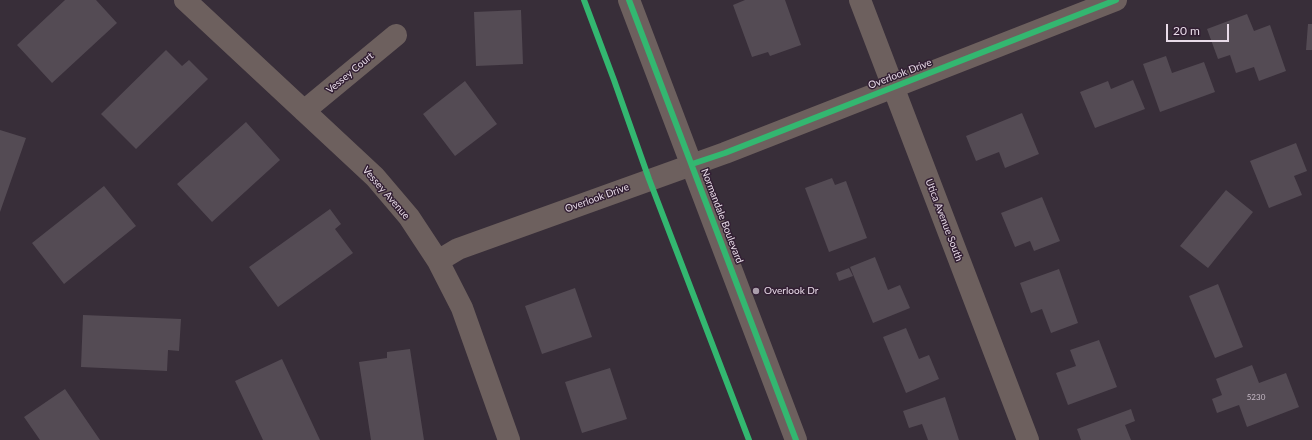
<!DOCTYPE html>
<style>
body{margin:0}
#map{position:relative;width:1312px;height:440px;overflow:hidden;background:#382e39;font-family:Lato,sans-serif}
canvas{display:block}
.scale{position:absolute;left:1166px;top:24px;width:63px;height:18px;box-sizing:border-box;border:2px solid #e8dbe8;border-top:0;padding-left:5px;font-size:12px;line-height:14px;white-space:nowrap;color:#e8dbe8;-webkit-text-stroke:3px #321f33;paint-order:stroke}
</style>
<div id="map">
<canvas width="1312" height="440"></canvas>
<div class="scale">20 m</div>
</div>
<script>
const ctx = document.querySelector('canvas').getContext('2d');
ctx.lineJoin = 'round';
function paint(path, color) {
  ctx.fillStyle = color;
  ctx.fill(path, 'evenodd');
}
function stroke(path, color, width, dash) {
  ctx.strokeStyle = color;
  ctx.lineWidth = width;
  ctx.lineCap = dash ? 'butt' : 'round';
  ctx.setLineDash(dash || []);
  ctx.stroke(path);
}
function drawText(font, color, halo, rows, align = 'center') {
  ctx.font = font + ' Lato,sans-serif';
  ctx.lineWidth = 3;
  ctx.setLineDash([]);
  ctx.textBaseline = 'middle';
  ctx.strokeStyle = halo;
  ctx.fillStyle = color;
  for (const [text, x, y, turn = 0] of rows) {
    ctx.save();
    ctx.translate(x, y);
    ctx.rotate((+turn || 0) * Math.PI / 180);
    ctx.textAlign = isNaN(turn) ? turn : align;
    if (halo) ctx.strokeText(text, 0, 0);
    ctx.fillText(text, 0, 0);
    ctx.restore();
  }
}
const building = new Path2D(`
 M 65,0 L 96,0 L 117,23 L 52,83 L 17,45 Z
 M 745,0 L 785,0 L 801,45 L 770,56 L 768,52 L 752,57 L 733,5 Z
 M 521,10 L 523,64 L 476,66 L 474,12 Z
 M 1247,14 L 1254,31 L 1270,25 L 1286,71 L 1259,81 L 1254,67 L 1236,73 L 1230,55 L 1218,59 L 1207,29 Z
 M 1308,24 L 1312,24 L 1312,50 L 1306,50 Z
 M 166,50 L 182,66 L 189,60 L 208,79 L 136,149 L 101,114 Z
 M 1166,56 L 1172,73 L 1204,62 L 1215,92 L 1160,112 L 1143,64 Z
 M 1133,80 L 1145,109 L 1095,128 L 1080,92 L 1108,81 L 1111,89 Z
 M 465,81 L 497,124 L 455,156 L 423,114 Z
 M 1022,113 L 1039,154 L 1005,168 L 999,152 L 976,161 L 966,136 Z
 M 246,122 L 280,160 L 212,222 L 177,184 Z
 M 0,130 L 26,138 L 0,212 Z
 M 1296,143 L 1307,171 L 1294,176 L 1302,195 L 1269,208 L 1250,161 Z
 M 832,178 L 835,185 L 846,181 L 867,238 L 829,252 L 805,188 Z
 M 104,186 L 136,226 L 64,284 L 32,243 Z
 M 1226,190 L 1253,212 L 1208,268 L 1180,246 Z
 M 1042,197 L 1060,241 L 1034,251 L 1030,241 L 1015,247 L 1001,213 Z
 M 330,209 L 341,224 L 335,229 L 353,253 L 278,307 L 249,267 Z
 M 875,257 L 888,290 L 900,285 L 910,308 L 873,323 L 850,267 Z
 M 849,268 L 853,276 L 839,281 L 836,273 Z
 M 1059,269 L 1078,323 L 1051,333 L 1042,309 L 1031,313 L 1020,283 Z
 M 1218,284 L 1243,347 L 1215,358 L 1189,296 Z
 M 575,288 L 592,337 L 542,354 L 525,306 Z
 M 83,315 L 181,319 L 179,351 L 168,350 L 167,371 L 81,367 Z
 M 906,328 L 919,359 L 929,355 L 939,379 L 906,393 L 883,337 Z
 M 1099,340 L 1117,387 L 1068,405 L 1056,373 L 1076,366 L 1070,350 Z
 M 410,349 L 424,440 L 371,440 L 359,362 L 387,358 L 387,352 Z
 M 282,359 L 320,440 L 263,440 L 235,381 Z
 M 1252,365 L 1259,383 L 1286,373 L 1299,407 L 1247,427 L 1239,405 L 1217,413 L 1212,399 L 1222,395 L 1216,379 Z
 M 610,368 L 627,419 L 582,433 L 565,382 Z
 M 65,389 L 100,440 L 40,440 L 24,417 Z
 M 945,397 L 959,440 L 928,440 L 922,424 L 909,428 L 903,411 Z
 M 1131,409 L 1135,421 L 1125,425 L 1131,440 L 1081,440 L 1077,429 Z`);
const minor = new Path2D(`
 M 185,0 L 375,177 L 409,217 L 438,261 L 462,308 L 509,440
 M 860,0 L 1028,440
 M 304,111 L 396,35
 M 438,261 L 458,249 L 725,153 L 1116,0`);
const tertiary = new Path2D(`
 M 629,0 L 796,440`);
const cycleway = new Path2D(`
 M 584,0 L 614,80 L 649,179 L 749,440
 M 629,0 L 796,440
 M 692,164 L 725,153 L 1116,0`);
const markers = [
 [756,291,4,"#aa9eab"]
];
const numberNames = [
 ["5230",1256,397]
];
const streetNames = [
 ["Vessey Court",350,73,-40],
 ["Overlook Drive",900,74,-21],
 ["Vessey Avenue",386,193,49],
 ["Overlook Drive",597,198,-20],
 ["Normandale Boulevard",722,216,69],
 ["Utica Avenue South",944,220,69]
];
const poiNames = [
 ["Overlook Dr",764,291]
];
paint(building, '#544b54');
stroke(minor, '#6d605e', 22);
stroke(tertiary, '#6d605e', 22);
stroke(cycleway, '#33b770', 6);
for (const [x, y, r, color] of markers) {
  const dot = new Path2D();
  dot.arc(x, y, r, 0, 2 * Math.PI);
  ctx.fillStyle = color;
  ctx.fill(dot);
  stroke(dot, '#321f33', 1.5);
}
drawText('8px', '#c3b7c3', null, numberNames);
drawText('10px', '#e8dbe8', '#321f33', streetNames);
drawText('10px', '#e8dbe8', '#321f33', poiNames, 'left');
</script>
